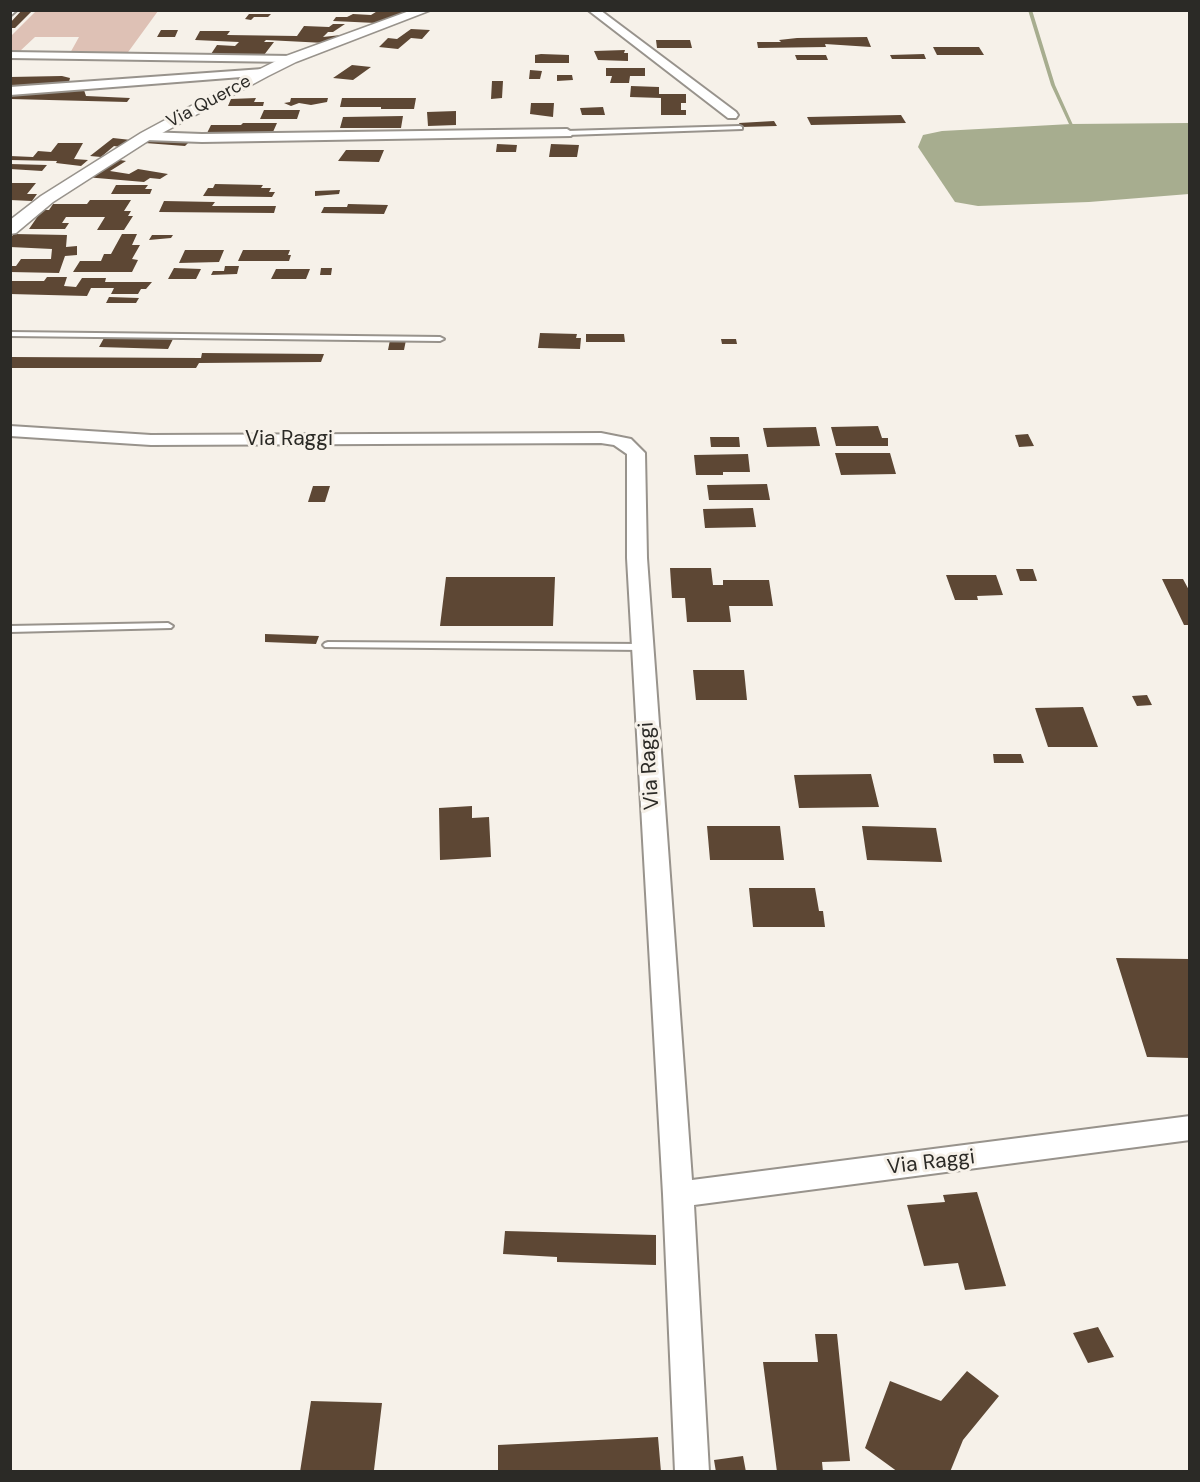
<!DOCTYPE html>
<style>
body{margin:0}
#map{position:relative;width:1200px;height:1482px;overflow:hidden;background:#f6f1e9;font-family:"DM Sans",sans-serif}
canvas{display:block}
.frame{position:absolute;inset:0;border:12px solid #2b2a26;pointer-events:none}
</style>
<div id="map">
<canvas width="1200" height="1482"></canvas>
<div class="frame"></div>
</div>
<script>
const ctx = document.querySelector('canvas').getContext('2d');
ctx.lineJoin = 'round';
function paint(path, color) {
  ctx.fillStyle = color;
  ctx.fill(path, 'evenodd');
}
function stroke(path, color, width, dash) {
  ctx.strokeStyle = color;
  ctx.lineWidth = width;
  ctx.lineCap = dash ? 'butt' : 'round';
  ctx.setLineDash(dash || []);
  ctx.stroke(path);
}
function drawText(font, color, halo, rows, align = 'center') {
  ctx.font = font + ' "DM Sans",sans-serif';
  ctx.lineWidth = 6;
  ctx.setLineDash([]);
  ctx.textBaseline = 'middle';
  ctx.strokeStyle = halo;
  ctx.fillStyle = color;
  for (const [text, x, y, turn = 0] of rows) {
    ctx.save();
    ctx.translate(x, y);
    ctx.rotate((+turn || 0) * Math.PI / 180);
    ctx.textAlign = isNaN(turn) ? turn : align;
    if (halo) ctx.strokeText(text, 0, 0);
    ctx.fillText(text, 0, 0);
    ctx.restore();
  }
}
const green = new Path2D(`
 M 36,11 L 158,11 L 126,55 L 69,55 L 79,37 L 35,37 L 19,52 L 11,52 L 10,37 Z`);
const water = new Path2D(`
 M 1189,123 L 1189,194 L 1089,202 L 978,206 L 955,202 L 918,147 L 923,135 L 942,131 L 1071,124 Z`);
const stream = new Path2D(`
 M 1028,10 L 1032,10 L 1055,85 L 1073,125 L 1069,124 L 1051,85 Z`);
const building = new Path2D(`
 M 22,10 L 33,10 L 15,28 L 10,28 L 10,23 Z
 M 379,10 L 410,11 L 376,23 L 333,21 L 336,17 L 347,17 L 353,14 L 371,15 Z
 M 249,14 L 271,14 L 268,17 L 254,17 L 251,20 L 245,19 Z
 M 333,24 L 345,24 L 333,32 L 328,32 L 323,37 L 341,35 L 325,43 L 266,40 L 264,42 L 274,42 L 264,55 L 211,54 L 217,45 L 235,46 L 239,42 L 195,40 L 200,31 L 230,31 L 227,35 L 297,36 L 304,26 L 329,27 Z
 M 411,29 L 430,30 L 422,39 L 411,38 L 398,49 L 379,47 L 388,38 L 397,39 Z
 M 161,30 L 178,30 L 175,37 L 157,37 Z
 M 867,37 L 871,47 L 825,44 L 826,47 L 758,48 L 757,42 L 781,42 L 779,40 L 797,38 Z
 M 656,40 L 690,40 L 692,48 L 657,48 Z
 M 933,47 L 979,47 L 984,55 L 937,55 Z
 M 625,50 L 624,53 L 628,53 L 628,61 L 598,60 L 594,51 Z
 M 541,54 L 569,55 L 569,63 L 535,63 L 535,55 Z
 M 924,54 L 926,59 L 892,59 L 890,55 Z
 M 795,55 L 826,55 L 828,60 L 797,60 Z
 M 352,65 L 371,67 L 353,80 L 333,78 Z
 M 606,68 L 645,68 L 645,76 L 630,76 L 629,83 L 610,83 L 612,76 L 606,76 Z
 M 530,70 L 542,71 L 540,79 L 529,79 Z
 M 557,75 L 572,75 L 573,80 L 557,81 Z
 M 62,76 L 70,78 L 69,82 L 10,87 L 10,77 Z
 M 492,81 L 503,81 L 502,98 L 491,99 Z
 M 631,86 L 659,87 L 659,94 L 686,94 L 686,103 L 681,103 L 681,110 L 686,110 L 686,115 L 661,115 L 661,98 L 630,97 Z
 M 83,87 L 86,96 L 130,98 L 127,102 L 10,99 L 10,92 Z
 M 256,98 L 254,102 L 264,102 L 263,106 L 228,106 L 231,99 Z
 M 291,98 L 328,98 L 327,102 L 311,105 L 299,103 L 291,106 L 284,103 L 290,102 Z
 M 342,98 L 416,98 L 414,109 L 381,109 L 381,107 L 340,107 Z
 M 531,103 L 554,103 L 553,117 L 530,114 Z
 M 603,107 L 605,115 L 582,115 L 580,108 Z
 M 264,110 L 300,110 L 297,119 L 260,119 Z
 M 456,111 L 456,125 L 428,126 L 427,112 Z
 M 901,115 L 906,123 L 811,125 L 807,117 Z
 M 403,116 L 401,128 L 340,128 L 343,117 Z
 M 774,121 L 777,126 L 741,127 L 739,123 Z
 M 243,123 L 277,123 L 273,132 L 206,135 L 211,125 L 241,125 Z
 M 113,138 L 131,140 L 120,147 L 114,146 L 101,157 L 90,156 Z
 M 151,139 L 190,141 L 185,146 L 145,143 Z
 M 58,143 L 83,143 L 74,159 L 88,160 L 81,166 L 56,163 L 57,161 L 10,160 L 10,156 L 33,157 L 38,151 L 51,152 Z
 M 497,144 L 517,145 L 516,152 L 496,152 Z
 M 551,144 L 579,145 L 577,157 L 549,157 Z
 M 346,150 L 384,150 L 379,162 L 338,161 Z
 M 114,159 L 126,161 L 110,171 L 129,174 L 138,169 L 168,174 L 160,179 L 150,178 L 144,182 L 85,177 Z
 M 10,164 L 47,165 L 42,171 L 10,169 Z
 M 10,183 L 36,183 L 27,194 L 37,194 L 32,201 L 10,200 Z
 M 215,184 L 263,185 L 261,188 L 271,188 L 269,192 L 275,192 L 272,197 L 203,196 L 208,188 L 213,188 Z
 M 116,185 L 148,185 L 145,189 L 152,189 L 150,194 L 111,194 Z
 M 340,190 L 339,194 L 315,196 L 315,191 Z
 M 90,200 L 131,200 L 124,211 L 131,211 L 128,216 L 133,216 L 124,230 L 97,230 L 105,217 L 66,217 L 62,223 L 69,223 L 65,229 L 29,229 L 42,210 L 49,210 L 53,204 L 87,204 Z
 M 164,201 L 215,202 L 212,206 L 276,206 L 274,213 L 159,212 Z
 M 348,204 L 388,205 L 384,214 L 321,213 L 324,207 L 347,207 Z
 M 14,234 L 67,235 L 66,247 L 77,246 L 77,255 L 65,256 L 59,273 L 10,272 L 10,266 L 16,266 L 21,259 L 51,259 L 52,249 L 10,247 L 10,238 Z
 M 122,234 L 137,234 L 132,245 L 140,245 L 132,259 L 138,260 L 132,272 L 73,272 L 80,261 L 101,261 L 104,254 L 111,254 Z
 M 152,235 L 173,235 L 171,238 L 149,240 Z
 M 185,250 L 224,250 L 219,262 L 179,263 Z
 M 243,250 L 290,250 L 288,255 L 291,255 L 289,261 L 238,261 Z
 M 225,266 L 239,266 L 237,274 L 211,275 L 213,271 L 224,271 Z
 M 174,268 L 201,269 L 196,279 L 168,279 Z
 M 321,268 L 332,268 L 331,275 L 320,275 Z
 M 276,269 L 310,269 L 306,279 L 271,279 Z
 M 47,277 L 67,277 L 64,286 L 76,287 L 82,278 L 106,278 L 105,282 L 152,282 L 146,289 L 141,289 L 138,294 L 111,294 L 114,288 L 91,288 L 87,296 L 10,294 L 10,281 L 44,281 Z
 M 109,297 L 139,298 L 136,303 L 106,303 Z
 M 540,333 L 577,334 L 576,338 L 581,338 L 580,349 L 538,348 Z
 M 586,334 L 624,334 L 625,342 L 586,342 Z
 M 104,338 L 173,339 L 168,349 L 99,347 Z
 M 721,339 L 736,339 L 737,344 L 722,344 Z
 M 390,340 L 406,340 L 404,350 L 388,350 Z
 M 202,353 L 324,354 L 321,362 L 199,363 L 196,368 L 10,368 L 10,357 L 201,358 Z
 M 878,426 L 882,438 L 888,438 L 888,446 L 836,446 L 831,427 Z
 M 816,427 L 820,446 L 767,447 L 763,428 Z
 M 1028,434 L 1034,446 L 1019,447 L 1015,435 Z
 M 710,437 L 739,437 L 740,447 L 711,447 Z
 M 835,453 L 890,453 L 896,474 L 841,475 Z
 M 748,454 L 750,472 L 723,472 L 723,475 L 696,475 L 694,455 Z
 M 767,484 L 770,500 L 709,500 L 707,485 Z
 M 313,486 L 330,486 L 325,502 L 308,502 Z
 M 753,508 L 756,527 L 705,528 L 703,509 Z
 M 670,568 L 711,568 L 713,585 L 723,585 L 723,580 L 769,580 L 773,606 L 729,606 L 731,622 L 687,622 L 685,598 L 672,598 Z
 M 1016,569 L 1033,569 L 1037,581 L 1020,581 Z
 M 946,575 L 996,575 L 1003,595 L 977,596 L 978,600 L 955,600 Z
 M 446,577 L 555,577 L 553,626 L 440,626 Z
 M 1162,579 L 1183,579 L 1190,592 L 1190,625 L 1184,625 Z
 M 265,634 L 319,636 L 316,644 L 265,642 Z
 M 693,670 L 744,670 L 747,700 L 696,700 Z
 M 1147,695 L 1152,705 L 1137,706 L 1132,696 Z
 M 1083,707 L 1098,747 L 1048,747 L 1035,708 Z
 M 993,754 L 1021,754 L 1024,763 L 994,763 Z
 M 871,774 L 879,807 L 799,808 L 794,775 Z
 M 472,806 L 472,818 L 489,817 L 491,857 L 440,860 L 439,808 Z
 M 707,826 L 780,826 L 784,860 L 710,860 Z
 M 862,826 L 936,828 L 942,862 L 867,860 Z
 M 749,888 L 815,888 L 819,911 L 823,911 L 825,927 L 753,927 Z
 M 1116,958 L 1190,959 L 1190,1058 L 1147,1057 Z
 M 977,1192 L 1006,1286 L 965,1290 L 958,1263 L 924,1266 L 907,1205 L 945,1202 L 943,1195 Z
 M 505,1231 L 656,1235 L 656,1265 L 557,1262 L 557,1257 L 503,1254 Z
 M 1098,1327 L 1114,1357 L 1088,1363 L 1073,1333 Z
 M 815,1334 L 837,1334 L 850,1461 L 822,1462 L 823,1472 L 777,1472 L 763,1362 L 818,1362 Z
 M 967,1371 L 999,1396 L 963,1440 L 950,1472 L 898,1472 L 865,1448 L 890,1381 L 941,1401 Z
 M 311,1401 L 382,1403 L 374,1470 L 300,1472 Z
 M 658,1437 L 661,1472 L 498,1472 L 498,1445 Z
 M 743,1456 L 746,1472 L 716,1472 L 714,1460 Z`);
const service = new Path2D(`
 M 12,10 L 17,10 L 10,16 L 10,12 Z
 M 740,126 L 742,127 L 742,129 L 567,135 L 564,133 L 567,131 Z
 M 10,332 L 440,337 L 444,339 L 440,341 L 10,336 Z
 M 168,623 L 173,626 L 171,628 L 10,632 L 10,626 Z
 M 328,642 L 643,644 L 648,647 L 643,650 L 325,647 L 323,645 L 325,643 Z`);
const minor = new Path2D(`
 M 588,10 L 600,10 L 736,112 L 738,115 L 736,118 L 728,118 Z
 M 10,52 L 291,56 L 297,59 L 291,62 L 10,58 Z
 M 263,69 L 267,71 L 267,75 L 10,95 L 10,87 Z
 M 567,129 L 573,133 L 571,136 L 202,142 L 146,140 L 140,136 L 146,132 L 202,134 Z
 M 10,426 L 151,435 L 601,433 L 631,439 L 645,453 L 647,558 L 692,1180 L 1190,1116 L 1190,1140 L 694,1205 L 709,1472 L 675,1472 L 663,1194 L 627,558 L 627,454 L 614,445 L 601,443 L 151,445 L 10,436 Z`);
const tertiary = new Path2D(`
 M 412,10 L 431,10 L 296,62 L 268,76 L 151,139 L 53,202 L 16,233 L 10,234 L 10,220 L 41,196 L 141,133 L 258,70 L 286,56 Z`);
const farStreetnames = [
 ["Via Querce",209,102,-28]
];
const streetNames = [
 ["Via Raggi",289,439],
 ["Via Raggi",650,766,-94],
 ["Via Raggi",931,1163,-7]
];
paint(green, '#dec1b5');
paint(water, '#a7ad8f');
paint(stream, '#a7ad8f');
paint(building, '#5d4734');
stroke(service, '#98938c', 4);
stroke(minor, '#98938c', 4);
stroke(tertiary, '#98938c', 3);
paint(service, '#fff');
paint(minor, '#fff');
paint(tertiary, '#fff');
drawText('18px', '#2b2a26', '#f6f1e9', farStreetnames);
drawText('21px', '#2b2a26', '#f6f1e9', streetNames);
</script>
